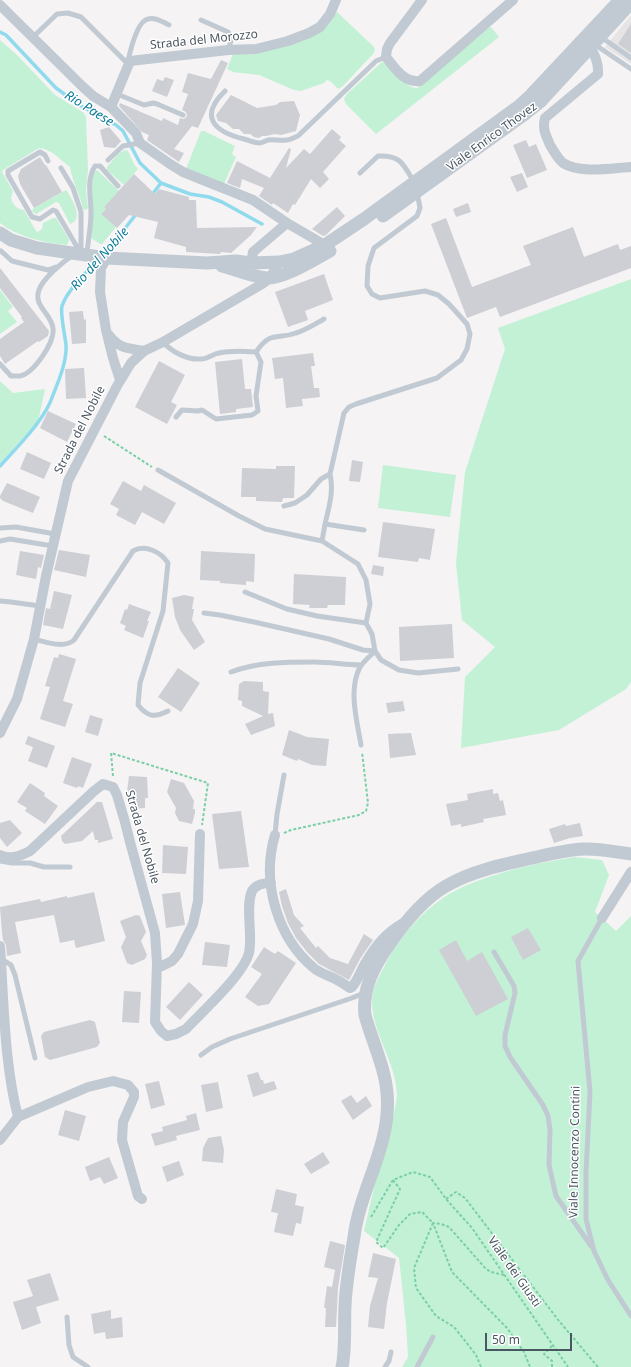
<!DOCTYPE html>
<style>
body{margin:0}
#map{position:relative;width:631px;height:1367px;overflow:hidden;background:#f5f3f3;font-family:"Noto Sans",sans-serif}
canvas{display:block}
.scale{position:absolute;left:485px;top:1333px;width:87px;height:18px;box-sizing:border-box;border:2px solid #4a5661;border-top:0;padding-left:5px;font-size:12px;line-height:14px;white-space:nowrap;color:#4a5661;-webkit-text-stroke:3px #fff;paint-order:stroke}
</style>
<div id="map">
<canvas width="631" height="1367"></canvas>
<div class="scale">50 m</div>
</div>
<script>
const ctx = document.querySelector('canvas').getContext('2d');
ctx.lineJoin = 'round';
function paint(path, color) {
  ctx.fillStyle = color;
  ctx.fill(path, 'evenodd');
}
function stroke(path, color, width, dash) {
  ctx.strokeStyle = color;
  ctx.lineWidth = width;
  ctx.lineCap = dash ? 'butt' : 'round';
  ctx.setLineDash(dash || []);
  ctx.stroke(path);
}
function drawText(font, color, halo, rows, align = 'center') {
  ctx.font = font + ' "Noto Sans",sans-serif';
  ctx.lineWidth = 3;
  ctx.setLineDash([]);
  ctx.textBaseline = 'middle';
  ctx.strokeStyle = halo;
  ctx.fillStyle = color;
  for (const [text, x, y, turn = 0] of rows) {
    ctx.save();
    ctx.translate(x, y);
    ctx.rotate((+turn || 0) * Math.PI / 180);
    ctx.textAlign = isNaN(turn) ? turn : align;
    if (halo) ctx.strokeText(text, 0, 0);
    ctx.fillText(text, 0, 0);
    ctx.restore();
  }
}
const education = new Path2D(`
 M 631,15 L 631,64 L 605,47 Z`);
const green = new Path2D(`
 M 336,11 L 374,47 L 375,50 L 373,54 L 343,86 L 338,89 L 330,81 L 327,80 L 324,83 L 301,91 L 294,90 L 259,75 L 233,72 L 227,69 L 233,54 L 275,49 Z
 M 491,27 L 499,37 L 376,134 L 346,104 L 344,99 L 347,94 L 382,62 L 387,63 C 394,71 407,89 417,88 L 486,29 Z
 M 0,40 L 18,56 L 55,95 L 84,113 L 86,117 L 88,170 L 86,190 L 88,208 L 86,210 L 83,209 C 80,194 72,181 70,167 C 60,160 52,149 39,148 L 3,170 L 2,172 L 13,191 L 11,198 C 13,205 16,209 24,210 L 36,231 L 38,232 L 42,229 L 43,223 L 53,218 L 56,218 L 69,239 L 69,241 L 67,245 C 44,243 18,237 0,223 Z
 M 201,131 L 204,131 L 235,146 L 232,154 L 236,157 L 224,184 L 186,169 Z
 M 125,150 L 128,151 L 134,164 L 138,169 L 124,185 L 107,170 L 107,167 L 118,154 Z
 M 97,170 L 119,191 L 104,207 L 106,209 L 101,214 L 116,227 L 102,244 L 100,244 L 91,238 L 90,235 C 94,219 92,210 92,194 C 91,186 93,178 94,171 Z
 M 66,190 C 72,198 85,220 70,224 L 59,203 L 56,202 L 36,214 L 33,212 L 32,210 L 34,208 Z
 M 631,279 L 631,682 L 626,689 L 559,730 L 461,748 L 465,677 L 495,647 L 462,620 L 456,563 L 465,472 L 505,349 L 498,328 Z
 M 0,290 L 13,307 L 8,311 L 17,322 L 0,334 Z
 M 0,381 L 13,393 L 45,389 L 38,422 L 0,463 Z
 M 383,465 L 456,475 L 450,517 L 378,508 Z
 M 575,857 L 602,860 L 609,875 L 595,912 L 616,931 L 631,916 L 631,1367 L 402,1367 L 408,1357 L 406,1324 L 399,1258 L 364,1231 C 369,1210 373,1189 379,1169 C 385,1149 391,1129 395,1108 C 396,1103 397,1097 397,1093 C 395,1061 373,1034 372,1003 C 371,988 381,974 387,961 C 401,936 420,914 443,898 C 475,876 536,863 575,857 Z`);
const stream = new Path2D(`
 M 0,32 L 6,35 L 56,88 L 81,106 L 116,125 L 123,131 L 140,163 L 161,183 L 190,194 L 209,197 L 222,202 L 262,224
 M 151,196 L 161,183
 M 106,254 L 112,249 L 119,236 L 137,213
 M 0,466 C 18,446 45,420 53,395 C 59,380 67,361 66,345 C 65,335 60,314 62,306 C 67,291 86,271 98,261`);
const building = new Path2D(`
 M 631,24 L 631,53 L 618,44 Z
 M 221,60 L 228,63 L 198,128 L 192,126 L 174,149 L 184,153 L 179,162 L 147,140 L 149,135 L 142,132 L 119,106 L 120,103 L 162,121 L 163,118 L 178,125 L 180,118 L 184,119 L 187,116 L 186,112 L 182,110 L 188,94 L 182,92 L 188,73 L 211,79 Z
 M 165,77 L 174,80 L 167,97 L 152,91 L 157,79 L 163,81 Z
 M 231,95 L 257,108 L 276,105 L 280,102 L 294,101 L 300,115 L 296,131 L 281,135 L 275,134 L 266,136 L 262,136 L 259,138 L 254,137 L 250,134 L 244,134 L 239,129 L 233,129 L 226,123 L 218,121 L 216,115 Z
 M 109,127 L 121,141 L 115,148 L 104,147 L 100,130 Z
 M 332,129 L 341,137 L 339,140 L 346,146 L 323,172 L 329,179 L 320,188 L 311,179 L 295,205 L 293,204 L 288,213 L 273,203 L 272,205 L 259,196 L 264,188 L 242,179 L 240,188 L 227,183 L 237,161 L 270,178 L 289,148 L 291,149 L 286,168 L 304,149 L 310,154 Z
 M 526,140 L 529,147 L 536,144 L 547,170 L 527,178 L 513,145 Z
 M 40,157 L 45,165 L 46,165 L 62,192 L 34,208 L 20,184 L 18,176 L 21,169 Z
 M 522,173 L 528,187 L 517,192 L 510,177 Z
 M 134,174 L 155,194 L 159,189 L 189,197 L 189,200 L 196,200 L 197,228 L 257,227 L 251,235 L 231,253 L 221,252 L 220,254 L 186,252 L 186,247 L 154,238 L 158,222 L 129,215 L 117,228 L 101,214 L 106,209 L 104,207 Z
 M 468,203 L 471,212 L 456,217 L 453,209 Z
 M 337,207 L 345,216 L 326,235 L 323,236 L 312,229 Z
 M 446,218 L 472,287 L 531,265 L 523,246 L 573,227 L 584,257 L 618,244 L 620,250 L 631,246 L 631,268 L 500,317 L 496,307 L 467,318 L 431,224 Z
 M 0,268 L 49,331 L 48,336 L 39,342 L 38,341 L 5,364 L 0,356 L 0,339 L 24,322 L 21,318 L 22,317 L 0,288 Z
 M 324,274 L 333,300 L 305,311 L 308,320 L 288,327 L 275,292 Z
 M 83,311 L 84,320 L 86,319 L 86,343 L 72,344 L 69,312 Z
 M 313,353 L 315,366 L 311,366 L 314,388 L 319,388 L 320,397 L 302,399 L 303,406 L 286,408 L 283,378 L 275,379 L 272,358 Z
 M 242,359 L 245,389 L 251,389 L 253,407 L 236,409 L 236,412 L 220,414 L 215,362 Z
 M 159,361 L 185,375 L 171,402 L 177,405 L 167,424 L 135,407 Z
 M 84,368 L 86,398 L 66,399 L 65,369 Z
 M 48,411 L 76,424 L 67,442 L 40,428 Z
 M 27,452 L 51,463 L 44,479 L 20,469 Z
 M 352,460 L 363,462 L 360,482 L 349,481 Z
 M 276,466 L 295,466 L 294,498 L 283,498 L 282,502 L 256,501 L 256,497 L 241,497 L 242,468 L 276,469 Z
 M 123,481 L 141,491 L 144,485 L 176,503 L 164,524 L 142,512 L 135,525 L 116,515 L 119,509 L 110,504 Z
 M 7,483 L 40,497 L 33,513 L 3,501 L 0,498 L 0,496 Z
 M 383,522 L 435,529 L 430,560 L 419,558 L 418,562 L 378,557 Z
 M 59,550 L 90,555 L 86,577 L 54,570 Z
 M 20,551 L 44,555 L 41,568 L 38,567 L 36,579 L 16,575 Z
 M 201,551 L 255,554 L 254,582 L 246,581 L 246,585 L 220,583 L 220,581 L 200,580 Z
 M 373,565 L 384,567 L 383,576 L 371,574 Z
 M 294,574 L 346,577 L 345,605 L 328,605 L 327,608 L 309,608 L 310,605 L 293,604 Z
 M 54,591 L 72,595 L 63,629 L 43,625 L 46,608 L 50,609 Z
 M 184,595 L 194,597 L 192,609 L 194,609 L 192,620 L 205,642 L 194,650 L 180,630 L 175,617 L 172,598 Z
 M 129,604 L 151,612 L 147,621 L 149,621 L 143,638 L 124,630 L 126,626 L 120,623 L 125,609 L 127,610 Z
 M 452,624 L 454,658 L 400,661 L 399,627 Z
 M 59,654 L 76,659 L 63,701 L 73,704 L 65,727 L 40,719 L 50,687 L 45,686 L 54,657 L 58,658 Z
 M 178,668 L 200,683 L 181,712 L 158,697 Z
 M 244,681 L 263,682 L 263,691 L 269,692 L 268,714 L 273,713 L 275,726 L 251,735 L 245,724 L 263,716 L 242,706 L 242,701 L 238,700 L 239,684 Z
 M 403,701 L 405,711 L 388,713 L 386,703 Z
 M 90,715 L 103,719 L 98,736 L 85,732 Z
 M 289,730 L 307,737 L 329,739 L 326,766 L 312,765 L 298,759 L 297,761 L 282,755 Z
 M 411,733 L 416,755 L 390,758 L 388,734 Z
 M 28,736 L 55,746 L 47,768 L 28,761 L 33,747 L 25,744 Z
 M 72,757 L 92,764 L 83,788 L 78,786 L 77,788 L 63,783 Z
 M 129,776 L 147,777 L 148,798 L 145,798 L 145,808 L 132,809 L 127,792 Z
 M 171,779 L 184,783 L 194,801 L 193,809 L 195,809 L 195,813 L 192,824 L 179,821 L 175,813 L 176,808 L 167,792 Z
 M 30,783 L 45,793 L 44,796 L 58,806 L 45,824 L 25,811 L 27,808 L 17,802 Z
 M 493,789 L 493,794 L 498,793 L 500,801 L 503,800 L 506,815 L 483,819 L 484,822 L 461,827 L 461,824 L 451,826 L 446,804 L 468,800 L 467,794 Z
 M 97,802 L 102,802 L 113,839 L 98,843 L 98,840 L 95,840 L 93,831 L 82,841 L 65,844 L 62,841 L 61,836 Z
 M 241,811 L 249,867 L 219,869 L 212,814 Z
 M 10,820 L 22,833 L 7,847 L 0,838 L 0,823 Z
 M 580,823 L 583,836 L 570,838 L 554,843 L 549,829 L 565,824 L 566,826 Z
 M 163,845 L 188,847 L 186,874 L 162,873 Z
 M 286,889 L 294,915 L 304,926 L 300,928 L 316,948 L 318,946 L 330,958 L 348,964 L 364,934 L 373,940 L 360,959 L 349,980 L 319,964 L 307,952 L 296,938 L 288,923 L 282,906 L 279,892 Z
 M 94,892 L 105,941 L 76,948 L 74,940 L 60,943 L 54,915 L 15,922 L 21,953 L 7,956 L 6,945 L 3,940 L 2,933 L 0,907 L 40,899 L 41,902 L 67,896 L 67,898 Z
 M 180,892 L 185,925 L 166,928 L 162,894 Z
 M 136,915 L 140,916 L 146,932 L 141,941 L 147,955 L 145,959 L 132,965 L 127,963 L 121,947 L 126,937 L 120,921 Z
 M 528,928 L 541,950 L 523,960 L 511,937 Z
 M 456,940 L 467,961 L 482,952 L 508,999 L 476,1016 L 439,950 Z
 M 205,942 L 230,945 L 227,967 L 202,965 Z
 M 264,947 L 275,954 L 278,951 L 296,963 L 269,1004 L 258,1006 L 245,997 L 262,974 L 251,967 Z
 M 189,982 L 203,995 L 180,1020 L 166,1007 Z
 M 124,991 L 141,992 L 139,1023 L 122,1022 Z
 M 90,1020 L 95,1022 L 100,1043 L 97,1047 L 50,1060 L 45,1057 L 41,1036 L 44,1032 Z
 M 258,1072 L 261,1080 L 263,1080 L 264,1084 L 274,1081 L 277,1089 L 253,1097 L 247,1075 Z
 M 159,1081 L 165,1105 L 151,1109 L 145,1084 Z
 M 218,1082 L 223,1108 L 206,1112 L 201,1085 Z
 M 351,1095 L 357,1103 L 366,1096 L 372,1106 L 353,1120 L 341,1101 Z
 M 65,1110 L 86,1116 L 79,1141 L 58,1135 Z
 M 196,1113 L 200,1130 L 176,1136 L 177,1140 L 155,1146 L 151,1134 L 163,1131 L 162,1127 L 187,1120 L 186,1116 Z
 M 221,1136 L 224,1150 L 223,1163 L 202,1161 L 203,1148 L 208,1138 Z
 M 323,1152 L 330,1163 L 311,1174 L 304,1164 Z
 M 109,1157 L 118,1178 L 104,1184 L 100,1177 L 90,1181 L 85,1167 Z
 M 179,1161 L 184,1175 L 167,1182 L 162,1167 Z
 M 276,1189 L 297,1194 L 295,1205 L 304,1207 L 301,1224 L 296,1223 L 293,1236 L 274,1232 L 278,1213 L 271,1212 Z
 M 330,1241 L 345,1245 L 338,1288 L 336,1327 L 325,1327 L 326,1308 L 324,1308 L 327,1286 L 332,1287 L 335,1270 L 324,1267 Z
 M 373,1253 L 396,1259 L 387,1303 L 384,1329 L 368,1327 L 370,1306 L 378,1278 L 368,1277 Z
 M 50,1273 L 59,1300 L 36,1307 L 41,1323 L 22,1330 L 13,1302 L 33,1296 L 27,1280 Z
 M 111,1310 L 111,1319 L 122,1317 L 123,1337 L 106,1339 L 105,1332 L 94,1334 L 91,1314 Z`);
const path = new Path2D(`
 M 104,436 L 152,467
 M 113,776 L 111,753 L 208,783 L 202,825
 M 284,833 L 291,830 L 359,815 L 366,811 L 368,803 L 362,752
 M 393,1180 L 400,1189 L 376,1242 L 383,1248 L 399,1225 L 410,1214 L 422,1212 L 433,1223 L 414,1268 L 416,1288 L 436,1316 L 454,1327 L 466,1342 L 476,1355 L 481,1367
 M 446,1199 L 456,1192 L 465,1198 L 559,1321 L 598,1367
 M 371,1217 L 393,1180 L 413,1172 L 430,1177 L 446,1199 L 472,1228 L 568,1367
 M 504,1275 L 491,1272 L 486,1269 L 449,1227 L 441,1224 L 433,1223 L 452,1272 L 507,1328 L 524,1352 L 530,1367
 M 552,1367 L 552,1361 L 544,1354 L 553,1345`);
const service = new Path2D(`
 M 201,20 L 228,32 L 232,38 L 228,50
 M 33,37 L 57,14 L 68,13 L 81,17 L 128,64
 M 601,37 L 631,58
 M 594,44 L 631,69
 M 128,61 C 130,52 137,21 148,19 C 155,17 163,22 169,25
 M 225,91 C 198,117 215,132 244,139 C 248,140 254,143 259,143 C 262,143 265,141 268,140 C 274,139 280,141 287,140 C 290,140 295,137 298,136 L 376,61 L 386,57
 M 117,94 L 144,105 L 153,103 L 157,104 L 183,115
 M 108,160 L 123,146 L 140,143
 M 48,161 L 45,155 L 40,152 L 8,171 L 8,175 L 32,217 L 40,219 L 53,210 L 56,211 L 80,252
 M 61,168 L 73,188 L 81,212 L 81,252
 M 360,173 L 378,156 C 401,155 403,164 414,182
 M 1,251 L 12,261 L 48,270 L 56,267
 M 87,254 C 88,240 91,226 91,213 C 91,197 86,180 95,166 L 100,166 L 118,186
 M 163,342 C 172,352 187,360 201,359 C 207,359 213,354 219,353 C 231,350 244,351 256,352 L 261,362 L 256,396 L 258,411 L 252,415 L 216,419 L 202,410 L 198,411 L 182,410 L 176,417
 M 256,352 C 271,330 277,340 296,333 C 306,330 315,324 324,319
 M 0,364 L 11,376 C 13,376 17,376 20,376 C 34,373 55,342 53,328 C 51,313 33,306 39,290 C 43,278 63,262 73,255
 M 158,470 L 239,516 L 265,529 L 322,541 L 358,564 L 366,580 L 370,604 L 366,623 L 372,634 L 375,651 L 381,660 L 399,670 L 418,673 L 458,669
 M 284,506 L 295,503 L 307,495 L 321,479 L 330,474
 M 0,528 L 16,527 L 55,534
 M 364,530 L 325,524 C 329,507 334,491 330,474 L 344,413 L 349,407 L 356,404 L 437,378 L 461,360 L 467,349 L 470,334 L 467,324 L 449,304 L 438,295 L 425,291 L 380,298 L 372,294 L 367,286 L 368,266 L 374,248 L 417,216 L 420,208 L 417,192
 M 0,541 L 10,539 L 53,546
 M 322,541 L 325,524
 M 245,592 L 287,609 L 317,616 L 366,623
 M 0,601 L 11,602 L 40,606
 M 204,613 L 220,615 L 254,622 L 329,639 L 363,650 L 375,651 C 370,656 364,661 360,667 C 348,690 357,721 361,745
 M 34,639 C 47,642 64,649 74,640 L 133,551 C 145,544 161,552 168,563 L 163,611 L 140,683 L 138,705 C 148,717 154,718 168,711
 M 231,672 C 257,662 287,662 314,662 C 330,662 346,665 361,665
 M 275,835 L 277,814 L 284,775
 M 0,861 L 12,863 L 30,863 L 44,867 L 70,867
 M 602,918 L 578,961 L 590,1092 L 586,1172 L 586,1219 L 594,1251 L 608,1280 L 631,1316
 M 494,952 L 514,986 L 515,993 L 505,1035 L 505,1046 L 510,1057 L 543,1105 L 548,1116 L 550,1130 L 549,1165 L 556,1196 L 591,1246
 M 1,959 L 11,965 L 15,975 L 35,1058
 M 201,1055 L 212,1047 L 230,1039 L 352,998 L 364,993
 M 67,1317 L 69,1345 L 73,1357 L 88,1367
 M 385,1367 L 389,1361 L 391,1352
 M 417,1367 L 433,1337`);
const minor = new Path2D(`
 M 422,0 L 390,43 L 387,49 L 386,57 C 395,68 404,83 420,81 L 513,0
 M 0,5 L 82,86 L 93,96 L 111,107
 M 587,41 C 593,52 599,61 598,74 L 545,118 C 542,129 546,135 550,145 C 554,151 557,158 563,163 C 580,174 612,168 631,167
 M 330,248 L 287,223 L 253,200 L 183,172 L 170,164 L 140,143 L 136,133 L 111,107 L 130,61 L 228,50 L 256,49 L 288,41 L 309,33 L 320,27 L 330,14 L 336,0
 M 107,258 L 101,268 L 100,292 L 106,330 L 113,358 L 120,380
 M 251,263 L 253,252 L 287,223
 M 108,334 C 119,349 127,348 144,351
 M 0,733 L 17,699 L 34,639 L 46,576 L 68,481 L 117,386 L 131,363 L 144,351 L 163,342 L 262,284 L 270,278 L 279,262
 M 275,835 C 261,882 277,938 315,969 C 322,974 330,976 337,980 C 342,982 346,986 350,988 L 352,987 C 358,980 361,970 366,962 C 376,945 386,933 403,923
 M 0,855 C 12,860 20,856 30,851 L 94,791 L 103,784 L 113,787 L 117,795 L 125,822 L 130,842 L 155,933 L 157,963 L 155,1022 L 161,1031 L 167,1036 L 176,1034 L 186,1029 C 203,1011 243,975 249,953 C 253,934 245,907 252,891 C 256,884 264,883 271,883
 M 602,918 L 631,872
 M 0,946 C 4,1003 4,1062 18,1117 L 0,1140
 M 157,963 L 162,966 L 172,961 L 178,954 L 193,924 L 198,901 L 200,834
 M 18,1117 L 88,1087 L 113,1081 L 128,1085 L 134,1092 L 134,1097 L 123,1122 L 122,1140 L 138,1196 L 142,1199`);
const tertiary = new Path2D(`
 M 383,216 L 525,114 L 540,102 L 631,3
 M 0,233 L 11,240 L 37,248 L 107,258 L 207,263 L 236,261 L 251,263 L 279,262 L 294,259 L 325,245 L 364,219 L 519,106 L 531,95 L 620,0
 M 222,266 C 237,270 252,277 267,278 C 284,279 315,259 330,251
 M 342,1367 C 346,1349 344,1325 345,1306 C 346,1283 350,1260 354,1237 C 360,1188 392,1144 387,1093 C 385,1067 372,1041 365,1015 C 362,989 374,966 389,945 C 404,923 422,900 446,886 C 473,870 509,863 541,856 C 556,853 570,849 586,849 C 601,849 616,852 631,854`);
const streetNames = [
 ["Strada del Morozzo",204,40,-6],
 ["Viale Enrico Thovez",492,137,-36],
 ["Strada del Nobile",80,430,-63],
 ["Strada del Nobile",142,837,74],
 ["Viale Innocenzo Contini",575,1152,-89],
 ["Viale dei Giusti",514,1272,55]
];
const waterNames = [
 ["Rio Paese",89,109,32],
 ["Rio del Nobile",100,259,-48]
];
paint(education, '#e6e4e5');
paint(green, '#c3f1d5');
stroke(stream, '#90daee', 3.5);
paint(building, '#cdcfd5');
stroke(path, '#7ad0a6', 2, [3, 2]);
stroke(service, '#c1cad2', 5);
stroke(minor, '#c1cad2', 10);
stroke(tertiary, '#c1cad2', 13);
drawText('12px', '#4a5661', '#fff', streetNames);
drawText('italic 13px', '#0c7c9b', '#fff', waterNames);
</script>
